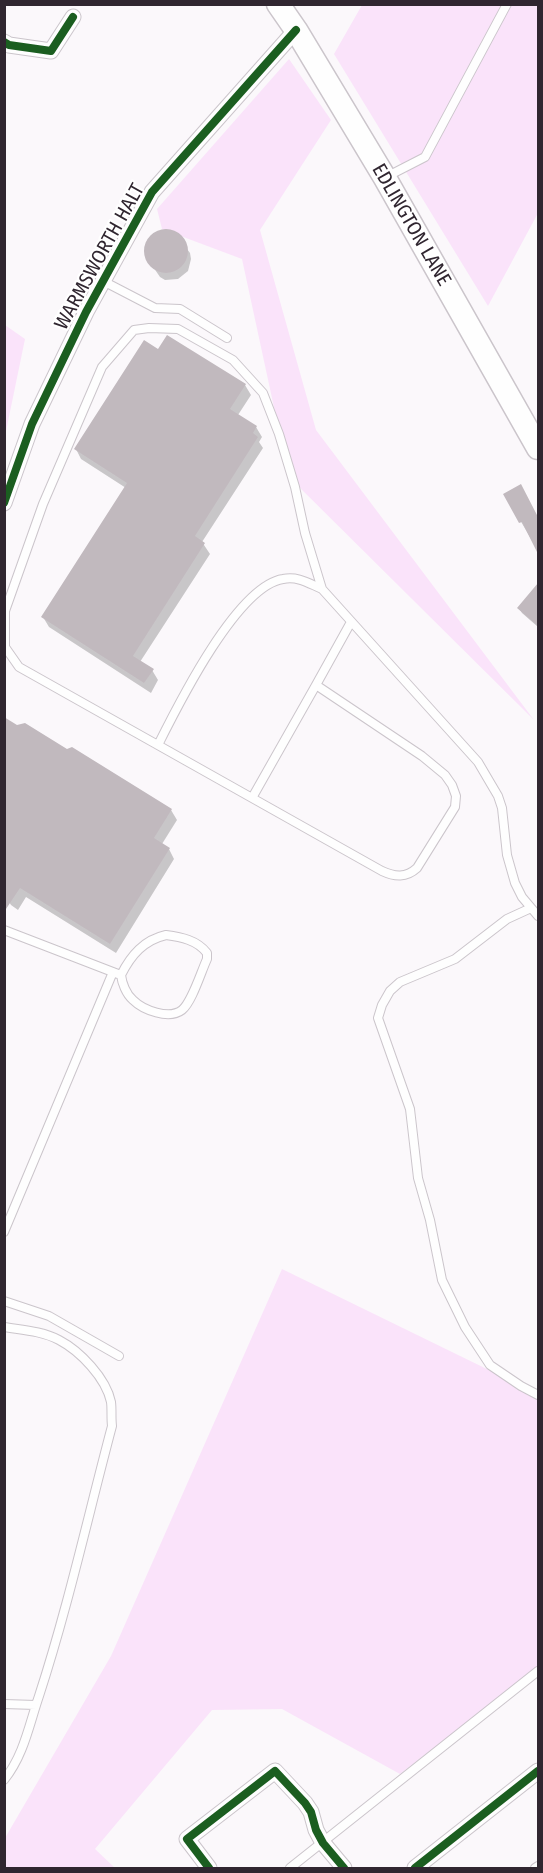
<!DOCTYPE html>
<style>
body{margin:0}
#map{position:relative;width:543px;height:1873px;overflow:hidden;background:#fbf8fb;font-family:"Fira Sans Condensed",sans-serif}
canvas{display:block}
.frame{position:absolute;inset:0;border:6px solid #302630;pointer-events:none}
</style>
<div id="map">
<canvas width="543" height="1873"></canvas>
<div class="frame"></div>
</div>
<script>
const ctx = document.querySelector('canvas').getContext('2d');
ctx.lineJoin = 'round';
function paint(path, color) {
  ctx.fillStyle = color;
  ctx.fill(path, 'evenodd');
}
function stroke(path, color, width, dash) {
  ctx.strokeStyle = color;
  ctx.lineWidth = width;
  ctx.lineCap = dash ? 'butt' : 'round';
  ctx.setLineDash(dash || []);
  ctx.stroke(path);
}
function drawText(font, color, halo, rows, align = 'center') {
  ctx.font = font + ' "Fira Sans Condensed",sans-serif';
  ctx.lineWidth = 4.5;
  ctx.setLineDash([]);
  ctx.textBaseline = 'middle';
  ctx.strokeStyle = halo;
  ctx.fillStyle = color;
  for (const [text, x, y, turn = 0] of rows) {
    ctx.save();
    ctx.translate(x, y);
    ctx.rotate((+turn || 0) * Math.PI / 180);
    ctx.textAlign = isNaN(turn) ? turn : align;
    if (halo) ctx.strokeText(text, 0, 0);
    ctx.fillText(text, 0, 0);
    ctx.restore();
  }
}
const green = new Path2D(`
 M 362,5 L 538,5 L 538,213 L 488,306 L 334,54 Z
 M 289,59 L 331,120 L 260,230 L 316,430 L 534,720 L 289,477 L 242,259 L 162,229 L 157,209 Z
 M 5,325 L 25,339 L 5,436 L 4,435 Z
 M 282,1269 L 538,1394 L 538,1668 L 400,1774 L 282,1709 L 212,1710 L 95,1849 L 115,1868 L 5,1868 L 5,1838 L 111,1656 Z`);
const shadow = new Path2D(`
 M 162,231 L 176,234 L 190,253 L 191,259 L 188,271 L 178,279 L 165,280 L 160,277 L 147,258 L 145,252 L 150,238 Z
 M 159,351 L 245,385 L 251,395 L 238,415 L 256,427 L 262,437 L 259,442 L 263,448 L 202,542 L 210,554 L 140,662 L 152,670 L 158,680 L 151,693 L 49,627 L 43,617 L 126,488 L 81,459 L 76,449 Z
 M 520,486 L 538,520 L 538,551 L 505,494 Z
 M 536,589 L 538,591 L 538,627 L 522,613 L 519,608 Z
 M 171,810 L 177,820 L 162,844 L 169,849 L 174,859 L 116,953 L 26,897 L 18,910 L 11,905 L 4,894 Z`);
const building = new Path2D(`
 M144 251a22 22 0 1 1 44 0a22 22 0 1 1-44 0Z
 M 167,335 L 246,384 L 230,409 L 257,426 L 253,433 L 258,437 L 195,536 L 205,543 L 133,656 L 154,669 L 144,683 L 41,617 L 127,483 L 74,449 L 144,340 L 158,349 Z
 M 521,484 L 538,517 L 538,554 L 522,522 L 519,523 L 503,494 Z
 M 538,583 L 538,626 L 517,608 Z
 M 4,717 L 17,725 L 25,723 L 67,749 L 72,747 L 172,809 L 154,838 L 170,848 L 110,944 L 20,888 L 4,912 Z`);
const lane = new Path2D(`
 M 386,177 L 425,157 L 507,4
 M 103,281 L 155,308 L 180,309 L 227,338
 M 351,622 L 316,685 L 422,756 L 445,775 L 452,785 L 456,796 L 455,807 L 417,868 C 406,878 395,877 382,871 L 19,667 L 5,647 L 5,611 L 43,504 L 102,367 L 134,330 L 149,328 L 178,329 L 233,360 L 263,393 L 279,434 L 295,487 L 305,533 L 322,589 L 478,762 L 498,796 L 502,808 L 507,855 L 515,883 L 522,897 L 538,916
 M 158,745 C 178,705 237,586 283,579 C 298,576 308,583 322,589
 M 252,798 L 316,685
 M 531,908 L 507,919 L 455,959 L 400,982 L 390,991 L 382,1005 L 378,1018 L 410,1109 L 418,1178 L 430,1220 L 442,1280 L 465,1327 L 490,1365 L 521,1386 L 538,1395
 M 4,930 L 118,974
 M 166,935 C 181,937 197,940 207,953 L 207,959 C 201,972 192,1002 182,1010 C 169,1020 143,1010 133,1000 C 126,994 122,983 121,975 C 131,955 144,940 166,935 Z
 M 4,1232 L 113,972
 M 4,1301 L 49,1316 L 119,1356
 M 4,1327 C 22,1330 42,1331 59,1340 C 80,1351 106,1378 111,1402 C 112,1410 111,1418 112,1426 C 88,1516 68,1607 39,1696 C 29,1725 24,1755 4,1780
 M 4,1704 L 36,1705
 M 290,1868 L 538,1671
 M 535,1868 L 538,1866`);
const street = new Path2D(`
 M 4,42 L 9,45 L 51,51 L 73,17
 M 4,503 L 32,424 L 86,312 L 152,192 L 296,30
 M 209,1868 L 187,1839 L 275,1771 L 305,1803 L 311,1812 L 316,1830 L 323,1843 L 344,1868
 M 415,1868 L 538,1771`);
const secondary = new Path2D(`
 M 278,4 L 296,30 L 385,178 L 538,448`);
const cycleway = new Path2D(`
 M 4,42 L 9,45 L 51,51 L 73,17
 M 4,503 L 32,424 L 86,312 L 152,192 L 296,30
 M 209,1868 L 187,1839 L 275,1771 L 305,1803 L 311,1812 L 316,1830 L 323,1843 L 344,1868
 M 415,1868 L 538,1771`);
const streetNames = [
 ["EDLINGTON LANE",411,225,60],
 ["WARMSWORTH HALT",100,257,-61]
];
paint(green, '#fae3fa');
paint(shadow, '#0003');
paint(building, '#c1b9be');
stroke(lane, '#cbc5cb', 10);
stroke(street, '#cbc5cb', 17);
stroke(secondary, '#cbc5cb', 25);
stroke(lane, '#fefefe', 8);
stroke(street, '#fefefe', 15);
stroke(secondary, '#fefefe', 22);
stroke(cycleway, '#1b5e20', 8);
drawText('20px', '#302630', '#fff', streetNames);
</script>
